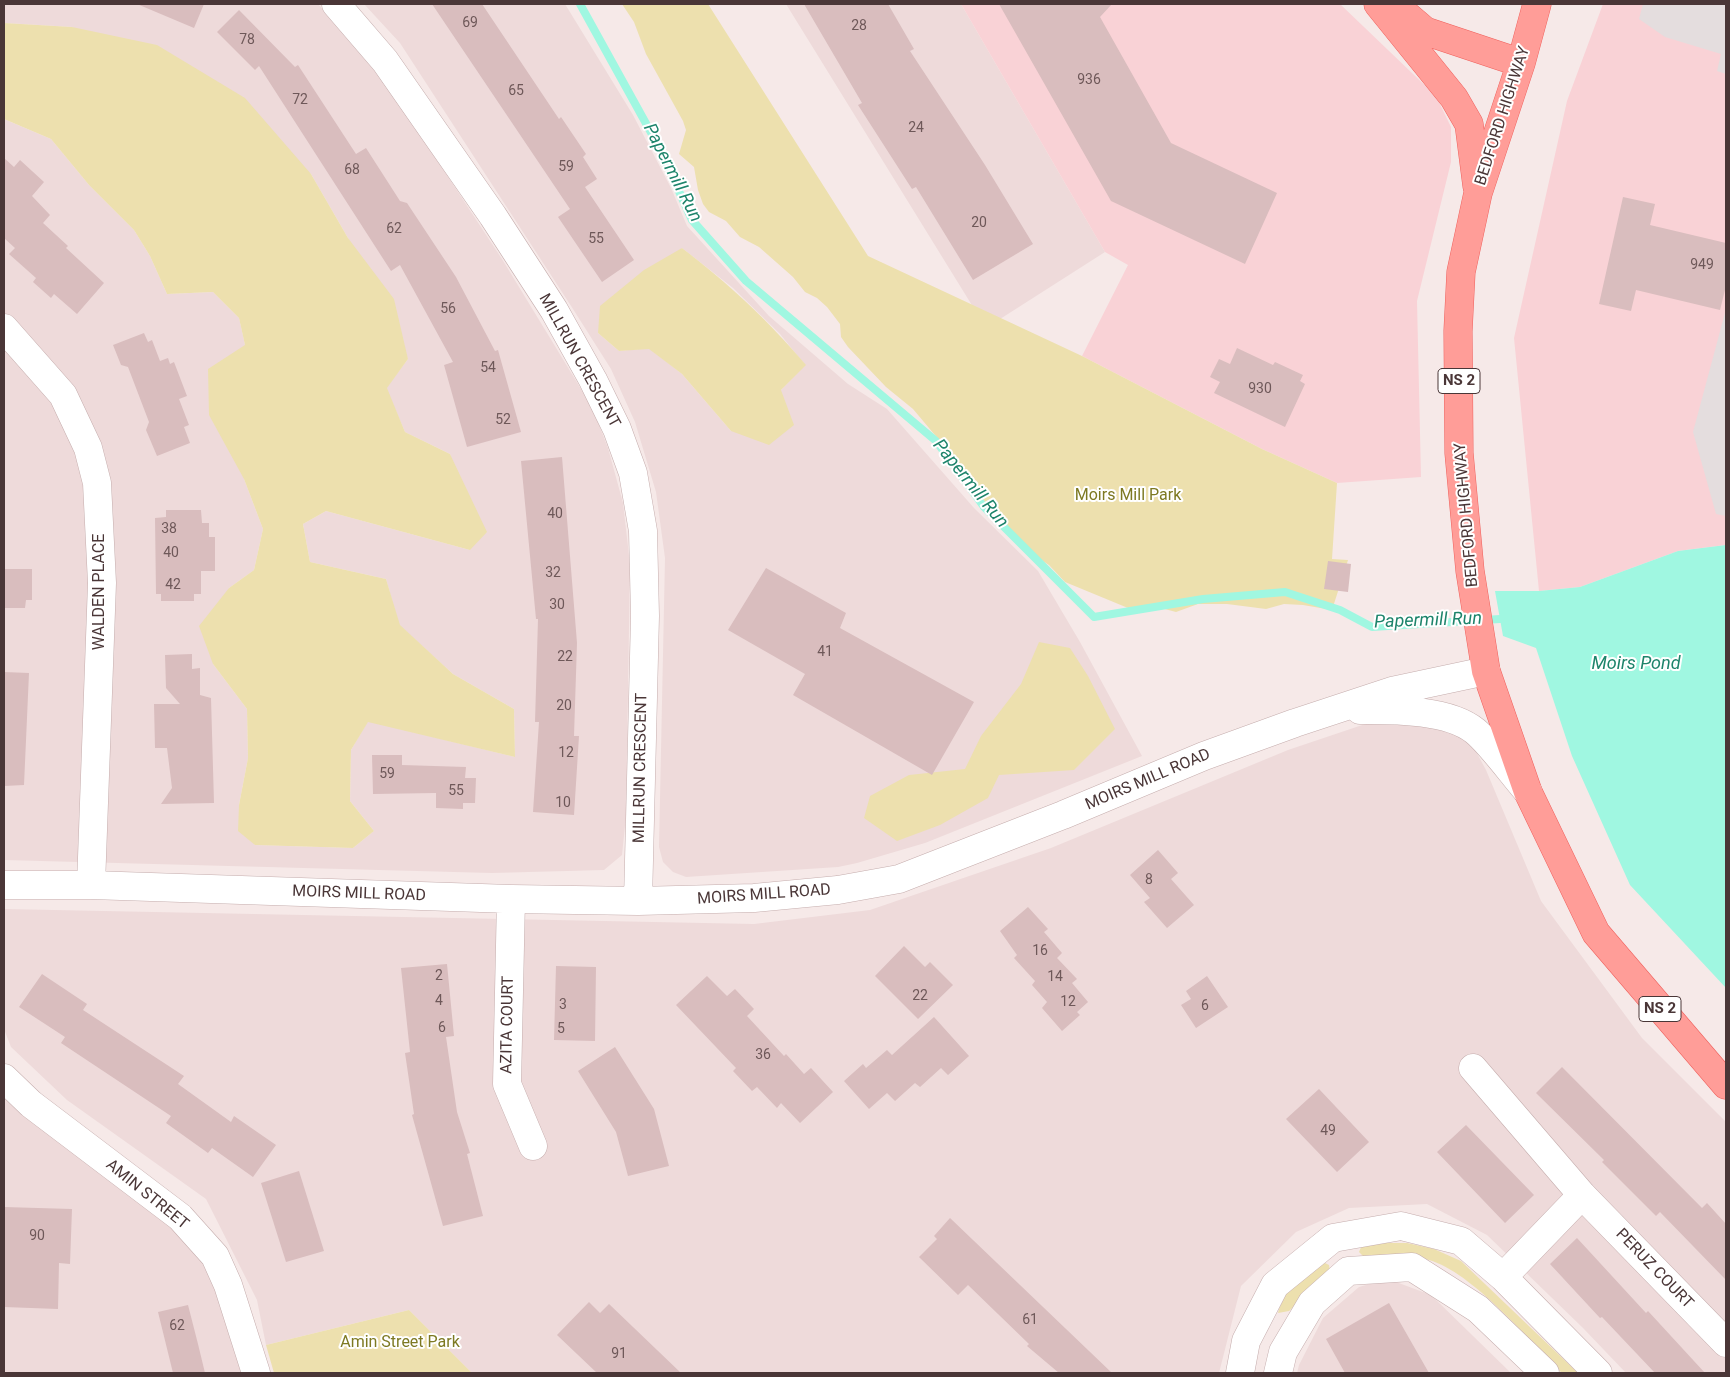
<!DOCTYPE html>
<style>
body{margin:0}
#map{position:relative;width:1730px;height:1377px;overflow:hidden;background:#f6e9e8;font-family:Roboto,sans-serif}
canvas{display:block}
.frame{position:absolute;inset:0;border:5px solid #4a3637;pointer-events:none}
</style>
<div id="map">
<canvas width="1730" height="1377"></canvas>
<div class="frame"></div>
</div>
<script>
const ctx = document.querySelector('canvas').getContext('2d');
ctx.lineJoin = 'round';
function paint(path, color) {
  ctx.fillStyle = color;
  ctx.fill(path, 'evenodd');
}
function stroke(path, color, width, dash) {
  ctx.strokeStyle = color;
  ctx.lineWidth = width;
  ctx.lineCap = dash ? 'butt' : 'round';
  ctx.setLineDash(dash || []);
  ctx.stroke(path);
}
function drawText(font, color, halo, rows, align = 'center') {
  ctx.font = font + ' Roboto,sans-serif';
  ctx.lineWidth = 4;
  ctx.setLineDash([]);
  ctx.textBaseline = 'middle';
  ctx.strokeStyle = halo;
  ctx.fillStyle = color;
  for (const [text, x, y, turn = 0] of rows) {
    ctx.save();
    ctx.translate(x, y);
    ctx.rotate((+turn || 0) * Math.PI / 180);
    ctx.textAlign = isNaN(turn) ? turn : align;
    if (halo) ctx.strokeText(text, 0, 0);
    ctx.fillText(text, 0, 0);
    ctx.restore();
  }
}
const residential = new Path2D(`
 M 4,4 L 318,4 L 361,51 L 410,119 L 502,259 L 592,407 L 608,448 L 623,503 L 630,564 L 626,816 L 622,855 L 604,870 L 492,873 L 4,860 L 4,119 L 51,139 L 89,185 L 134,230 L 150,256 L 167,294 L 213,292 L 239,318 L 245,345 L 244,479 L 263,529 L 254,570 L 229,588 L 213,664 L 247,709 L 248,758 L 239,805 L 255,845 L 353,848 L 374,831 L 350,801 L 351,750 L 368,721 L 515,757 L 514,709 L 453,674 L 399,625 L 386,579 L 310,562 L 303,524 L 326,511 L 470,550 L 450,454 L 405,432 L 386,388 L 408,359 L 348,238 L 311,174 L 72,27 L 4,23 Z
 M 364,4 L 565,4 L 633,115 L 671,188 L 687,226 L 769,316 L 848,384 L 887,409 L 974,508 L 1038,571 L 1080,642 L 1142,756 L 925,843 L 857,863 L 838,867 L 686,877 L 673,872 L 663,862 L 659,847 L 665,558 L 656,492 L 635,422 L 611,369 L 573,309 L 400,43 ZM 682,248 L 733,288 L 780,334 L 805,365 L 781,390 L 731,431 L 682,374 L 649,348 L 619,351 L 598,333 Z
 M 786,4 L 961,4 L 1105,252 L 986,328 Z
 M 1389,716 L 1466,733 L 1486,770 L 1541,901 L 1642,1038 L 1726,1122 L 1726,1373 L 1626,1373 L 1583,1328 L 1487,1235 L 1427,1204 L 1349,1208 L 1296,1232 L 1241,1286 L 1219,1373 L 472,1373 L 409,1310 L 266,1345 L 257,1300 L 206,1199 L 67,1100 L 11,1047 L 4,1029 L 4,909 L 754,924 L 870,910 L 1051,848 L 1288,750 Z
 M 4,1094 L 195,1245 L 217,1282 L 242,1373 L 4,1373 Z
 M 1388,1279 L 1431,1295 L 1511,1373 L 1297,1373 L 1299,1365 L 1323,1318 L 1359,1287 Z`);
const commercial = new Path2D(`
 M 961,4 L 1340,4 L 1436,96 L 1451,127 L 1451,162 L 1417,301 L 1421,477 L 1337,483 L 1262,449 L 1082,356 L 1128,265 L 1105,252 Z
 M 1603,4 L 1726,4 L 1726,545 L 1678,551 L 1580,587 L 1539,591 L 1514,338 L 1567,101 Z`);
const green = new Path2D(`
 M 622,4 L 708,4 L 868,256 L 1082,356 L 1262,449 L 1337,483 L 1332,559 L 1348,560 L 1332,610 L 1303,605 L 1284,604 L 1266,609 L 1227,604 L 1198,604 L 1176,612 L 1161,608 L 1136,610 L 1128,608 L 1065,582 L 1049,565 L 1023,548 L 954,464 L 945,447 L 913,409 L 886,387 L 848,347 L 841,337 L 840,324 L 827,307 L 817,298 L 805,292 L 793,277 L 759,247 L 740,237 L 726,221 L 709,212 L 703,204 L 698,190 L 694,167 L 679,154 L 686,130 L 683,121 L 646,54 L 634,22 Z
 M 4,23 L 72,27 L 157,45 L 245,98 L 311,174 L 348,238 L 394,299 L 408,359 L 387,388 L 405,432 L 450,454 L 487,532 L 470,550 L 326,511 L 303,524 L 310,562 L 386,579 L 400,625 L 453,674 L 514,709 L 515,757 L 368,722 L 351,750 L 350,801 L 374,831 L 353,848 L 255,845 L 238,831 L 239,805 L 248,758 L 247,709 L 213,664 L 199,626 L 229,588 L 254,570 L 263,529 L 244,479 L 209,415 L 208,369 L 245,345 L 239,318 L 213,292 L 167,294 L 150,256 L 134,230 L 89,185 L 51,139 L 4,119 Z
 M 682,248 C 729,284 767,319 806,365 L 781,390 L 794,425 L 769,445 L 731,431 L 682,374 L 649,349 L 619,351 L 598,333 L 600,306 L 644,270 Z
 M 1039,642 L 1070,648 L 1088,676 L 1115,729 L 1074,770 L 999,775 L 988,798 L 940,825 L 897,841 L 864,818 L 870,796 L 909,775 L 965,769 L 981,736 L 1021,684 Z
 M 1385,1243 L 1407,1243 L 1434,1249 L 1461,1261 L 1578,1373 L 1562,1373 C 1529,1340 1472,1272 1429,1260 C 1407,1254 1385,1256 1364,1257 L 1359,1252 L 1362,1245 Z
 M 1325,1263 L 1329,1265 L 1330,1272 L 1289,1311 L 1278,1313 C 1285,1289 1302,1272 1325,1263 Z
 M 409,1310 L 472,1373 L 274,1373 L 266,1345 Z`);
const parking = new Path2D(`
 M 1643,4 L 1726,4 L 1726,74 L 1717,71 L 1721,54 L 1665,37 L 1639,19 Z
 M 1726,309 L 1726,516 L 1716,514 L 1693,432 Z`);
const water = new Path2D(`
 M 1726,545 L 1726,988 L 1630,885 L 1572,756 L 1536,648 L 1503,636 L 1495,591 L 1539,591 L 1580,587 L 1678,551 Z`);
const stream = new Path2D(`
 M 580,4 L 659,147 L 692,220 L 746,281 L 936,441 L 984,507 L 1094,617 L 1203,599 L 1285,592 L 1340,610 L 1372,627 L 1500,619`);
const building = new Path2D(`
 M 137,4 L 204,4 L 194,28 Z
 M 432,4 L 482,4 L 559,119 L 561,117 L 586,154 L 583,157 L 597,179 L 585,187 L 634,260 L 602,282 L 558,217 L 570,209 Z
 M 804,4 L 888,4 L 914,49 L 910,51 L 985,165 L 1033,244 L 973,280 L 916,187 L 912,189 L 858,105 L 862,103 Z
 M 999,4 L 1112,4 L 1100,17 L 1171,143 L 1277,193 L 1245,264 L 1111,201 Z
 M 239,10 L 295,67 L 298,65 L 356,154 L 366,148 L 400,201 L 407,203 L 456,277 L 495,351 L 498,350 L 521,432 L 467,447 L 444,365 L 453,362 L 400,265 L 391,271 L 259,66 L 255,70 L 217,32 Z
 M 4,158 L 14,167 L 20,160 L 44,182 L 32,196 L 50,215 L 43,223 L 68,246 L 66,248 L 104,283 L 77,314 L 54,294 L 51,298 L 33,282 L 36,278 L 9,254 L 15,248 L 4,238 Z
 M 1623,197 L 1655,204 L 1650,225 L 1726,243 L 1726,286 L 1720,310 L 1636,290 L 1631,311 L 1599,304 Z
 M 144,333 L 148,342 L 152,340 L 160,361 L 168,358 L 170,364 L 174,362 L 187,396 L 179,399 L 189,425 L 184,427 L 190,443 L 157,456 L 146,430 L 149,422 L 128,367 L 121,365 L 113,345 Z
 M 1237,348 L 1273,365 L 1275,362 L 1303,375 L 1300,381 L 1305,384 L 1285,427 L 1214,393 L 1220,382 L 1210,377 L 1219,359 L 1230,364 Z
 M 562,457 L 577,643 L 574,736 L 579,736 L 574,815 L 533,812 L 539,722 L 535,722 L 538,619 L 536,619 L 521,461 Z
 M 166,510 L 201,510 L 202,523 L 209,523 L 209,537 L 215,537 L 215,571 L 201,571 L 201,594 L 194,594 L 194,601 L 161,601 L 161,594 L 156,594 L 155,518 L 166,517 Z
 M 1328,561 L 1351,564 L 1348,592 L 1324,589 Z
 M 766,568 L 846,613 L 840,628 L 974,702 L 932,775 L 793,695 L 805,674 L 728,630 Z
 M 4,569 L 32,569 L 32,600 L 26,600 L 25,608 L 4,608 Z
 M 192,654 L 192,669 L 200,668 L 200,695 L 211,698 L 214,803 L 161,804 L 172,788 L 167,748 L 155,748 L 154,704 L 180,704 L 166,688 L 165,655 Z
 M 4,672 L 29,673 L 24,785 L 4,786 Z
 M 372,755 L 402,755 L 402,765 L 466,767 L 465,778 L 476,778 L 475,803 L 463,803 L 463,809 L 436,808 L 436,793 L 373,794 Z
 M 1158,850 L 1178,873 L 1171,879 L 1194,905 L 1167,928 L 1144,902 L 1150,898 L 1130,875 Z
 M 1028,907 L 1048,929 L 1044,932 L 1062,953 L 1057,958 L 1077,979 L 1072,983 L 1088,1002 L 1077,1012 L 1080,1015 L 1062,1031 L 1042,1008 L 1047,1002 L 1032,985 L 1035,981 L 1014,958 L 1017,955 L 1000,931 Z
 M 904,946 L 925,967 L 930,962 L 953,985 L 918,1019 L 875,976 Z
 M 447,964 L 454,1036 L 446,1037 L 457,1112 L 470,1153 L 467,1154 L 483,1216 L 443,1226 L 412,1115 L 414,1114 L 405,1053 L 410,1052 L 401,968 Z
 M 556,966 L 596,967 L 595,1041 L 554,1040 Z
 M 42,974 L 87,1004 L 83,1010 L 184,1076 L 178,1084 L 231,1122 L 234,1116 L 276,1145 L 253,1177 L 212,1148 L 208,1153 L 166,1123 L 171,1116 L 61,1043 L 65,1037 L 19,1007 Z
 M 707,976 L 727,996 L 735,989 L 754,1009 L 747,1016 L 784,1056 L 786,1054 L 804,1074 L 811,1068 L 833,1092 L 800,1123 L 781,1103 L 777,1108 L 757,1087 L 752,1091 L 733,1071 L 736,1068 L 676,1005 Z
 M 1207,976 L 1228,1007 L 1196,1028 L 1181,1005 L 1191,999 L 1186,991 Z
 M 934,1017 L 969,1056 L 948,1075 L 941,1068 L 920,1087 L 915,1083 L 895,1101 L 887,1093 L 869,1109 L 844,1081 L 863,1064 L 866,1068 L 887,1050 L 892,1055 Z
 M 615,1047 L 654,1109 L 669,1166 L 628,1176 L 616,1132 L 578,1071 Z
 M 1562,1067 L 1702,1208 L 1707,1203 L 1726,1224 L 1726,1280 L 1660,1212 L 1656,1216 L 1602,1162 L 1604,1160 L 1536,1093 Z
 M 1319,1089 L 1369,1142 L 1337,1172 L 1286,1119 Z
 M 1466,1125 L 1534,1195 L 1505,1223 L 1437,1152 Z
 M 299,1171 L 324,1251 L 286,1262 L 261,1183 Z
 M 4,1207 L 72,1209 L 70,1264 L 59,1263 L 58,1309 L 4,1307 Z
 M 950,1218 L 1112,1373 L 1059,1373 L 1027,1346 L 1029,1344 L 968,1285 L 958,1295 L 919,1257 L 937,1239 L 934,1236 Z
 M 1577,1238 L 1646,1313 L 1648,1311 L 1705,1373 L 1655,1373 L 1602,1317 L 1600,1318 L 1550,1264 Z
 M 589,1302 L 600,1313 L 609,1304 L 681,1373 L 597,1373 L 557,1335 Z
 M 1389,1303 L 1429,1373 L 1345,1373 L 1326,1339 Z
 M 188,1305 L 198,1344 L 205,1373 L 173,1373 L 158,1312 Z`);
const minor = new Path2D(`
 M 336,4 L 385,61 L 493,216 L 554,310 L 593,380 L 617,429 L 633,473 L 643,531 L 645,616 L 638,901
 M 4,328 L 63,395 L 88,448 L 97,483 L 102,583 L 91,885
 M 1360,710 C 1393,710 1448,709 1475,731 C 1491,744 1513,775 1528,792
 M 4,885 L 91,885 L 511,899 L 638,901 L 754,898 L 838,890 L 899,879 L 1063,815 L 1204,756 L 1295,723 L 1392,691 L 1486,671
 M 511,899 L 507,1084 L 533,1146
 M 1473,1068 L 1582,1195 L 1726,1343
 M 4,1078 L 31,1104 L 180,1217 L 215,1256 L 228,1285 L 256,1373
 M 1503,1277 L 1582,1195
 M 1240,1373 L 1246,1341 L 1275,1285 L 1333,1238 L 1401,1226 L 1461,1241 L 1503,1277 L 1598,1373
 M 1278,1373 L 1283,1352 L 1312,1303 L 1348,1271 L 1412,1267 L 1478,1309 L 1545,1373`);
const major = new Path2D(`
 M 1378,4 L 1454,98 L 1469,124 L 1477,186
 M 1537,4 L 1521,63 L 1478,193 L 1461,272 L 1458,331 L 1459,453 L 1470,571 L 1486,671 L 1528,792 L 1596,933 L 1726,1085
 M 1397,7 L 1425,31 L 1521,63`);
const numberNames = [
 ["69",470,23],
 ["28",859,26],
 ["78",247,40],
 ["936",1089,80],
 ["65",516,91],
 ["72",300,100],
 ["24",916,128],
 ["59",566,167],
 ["68",352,170],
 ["20",979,223],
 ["62",394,229],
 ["55",596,239],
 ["949",1702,265],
 ["56",448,309],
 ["54",488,368],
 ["930",1260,389],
 ["52",503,420],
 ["40",555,514],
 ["38",169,529],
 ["40",171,553],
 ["32",553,573],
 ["42",173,585],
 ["30",557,605],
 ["41",825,652],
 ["22",565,657],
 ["20",564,706],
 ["12",566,753],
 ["59",387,774],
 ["55",456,791],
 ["10",563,803],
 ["8",1149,880],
 ["16",1040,951],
 ["2",439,976],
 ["14",1055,977],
 ["22",920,996],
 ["4",439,1001],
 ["12",1068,1002],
 ["3",563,1005],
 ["6",1205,1006],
 ["6",442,1028],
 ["5",561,1029],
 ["36",763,1055],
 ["49",1328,1131],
 ["90",37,1236],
 ["61",1030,1320],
 ["62",177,1326],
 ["91",619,1354]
];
const shields = [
 [1459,381,42],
 [1660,1009,42]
];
const shieldNames = [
 ["NS 2",1459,381],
 ["NS 2",1660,1009]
];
const streetNames = [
 ["BEDFORD HIGHWAY",1503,116,-72],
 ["MILLRUN CRESCENT",579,361,61],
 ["BEDFORD HIGHWAY",1467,515,-95],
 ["WALDEN PLACE",100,592,-90],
 ["MILLRUN CRESCENT",641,768,-89],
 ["MOIRS MILL ROAD",1148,780,-23],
 ["MOIRS MILL ROAD",359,894,2],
 ["MOIRS MILL ROAD",764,895,-4],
 ["AZITA COURT",508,1025,-89],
 ["AMIN STREET",147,1195,39],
 ["PERUZ COURT",1654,1269,46]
];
const parkNames = [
 ["Moirs Mill Park",1128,496],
 ["Amin Street Park",400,1343]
];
const waterNames = [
 ["Papermill Run",672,173,63],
 ["Papermill Run",970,484,51],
 ["Papermill Run",1428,621,-2],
 ["Moirs Pond",1636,664]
];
paint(residential, '#eedada');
paint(commercial, '#f9d2d6');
paint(green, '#ede0ae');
paint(parking, '#e4ddde');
paint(water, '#a0f7e1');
stroke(stream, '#a0f7e1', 8);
paint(building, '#d9bdbe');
stroke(minor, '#c5adad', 29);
stroke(major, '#ef615d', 29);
stroke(minor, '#fff', 28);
stroke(major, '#ff9d98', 28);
drawText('14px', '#6e5859', null, numberNames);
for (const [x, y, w] of shields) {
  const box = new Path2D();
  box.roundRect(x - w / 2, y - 12.5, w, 25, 4);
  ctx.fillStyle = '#fff';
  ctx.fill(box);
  stroke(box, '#4a3637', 1);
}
drawText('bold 15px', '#4a3637', null, shieldNames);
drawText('16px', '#4a3637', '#fff', streetNames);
drawText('16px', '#7d7922', '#fff', parkNames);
drawText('italic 18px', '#1d846b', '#fff', waterNames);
</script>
